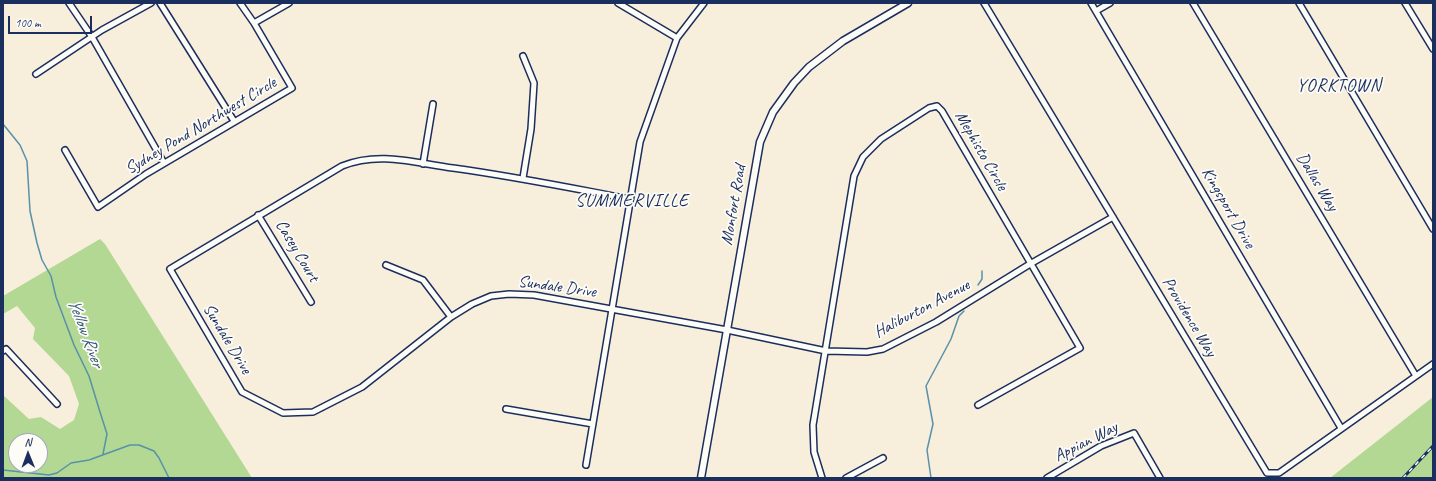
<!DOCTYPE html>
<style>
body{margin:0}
#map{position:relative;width:1436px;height:481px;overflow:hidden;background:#f8eedc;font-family:Caveat,sans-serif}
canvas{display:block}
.frame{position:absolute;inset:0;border:4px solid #1b2f5e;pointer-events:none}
.north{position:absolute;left:8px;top:433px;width:40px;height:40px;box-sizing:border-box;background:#fdfcf7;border:1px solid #a3aaba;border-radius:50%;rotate:359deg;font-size:11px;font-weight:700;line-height:16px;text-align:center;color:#1b2f5e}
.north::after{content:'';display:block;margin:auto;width:14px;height:18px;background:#1b2f5e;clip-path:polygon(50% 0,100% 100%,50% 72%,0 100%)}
.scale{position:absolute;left:8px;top:16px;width:84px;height:18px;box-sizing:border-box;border:2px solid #1b2f5e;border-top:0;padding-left:5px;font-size:12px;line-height:14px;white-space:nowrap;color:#1b2f5e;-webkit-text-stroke:3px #fdfcf7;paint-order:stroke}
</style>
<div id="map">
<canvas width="1436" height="481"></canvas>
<div class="frame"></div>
<div class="north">N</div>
<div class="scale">100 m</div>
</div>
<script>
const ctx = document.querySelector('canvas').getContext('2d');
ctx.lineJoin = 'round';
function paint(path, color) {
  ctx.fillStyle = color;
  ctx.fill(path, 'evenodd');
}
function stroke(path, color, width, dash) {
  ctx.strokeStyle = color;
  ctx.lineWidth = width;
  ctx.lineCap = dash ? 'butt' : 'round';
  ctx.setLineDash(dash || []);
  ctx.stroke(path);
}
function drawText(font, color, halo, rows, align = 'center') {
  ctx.font = font + ' Caveat,sans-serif';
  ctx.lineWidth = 3.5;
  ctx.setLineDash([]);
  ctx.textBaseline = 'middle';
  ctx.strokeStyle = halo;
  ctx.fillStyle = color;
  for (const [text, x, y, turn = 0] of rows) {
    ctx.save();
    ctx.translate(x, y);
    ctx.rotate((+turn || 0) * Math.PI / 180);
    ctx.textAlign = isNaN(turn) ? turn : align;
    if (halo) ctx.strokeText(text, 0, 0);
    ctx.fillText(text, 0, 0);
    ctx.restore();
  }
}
const green = new Path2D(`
 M 100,239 L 105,244 L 252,478 L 3,478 L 3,395 L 29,419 L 41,417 L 60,429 L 74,420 L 79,404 L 69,376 L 33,339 L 35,328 L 17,306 L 3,314 L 3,296 ZM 16,441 L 40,441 L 40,465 L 16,465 Z
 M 1433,397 L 1433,478 L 1330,478 Z`);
const stream = new Path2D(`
 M 3,124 L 20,145 L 27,161 L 30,211 L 37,243 L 42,260 L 51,276 L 56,297 L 74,345 L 89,376 L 100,412 L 107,434 L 103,454
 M 978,285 L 982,279 L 982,271
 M 3,470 L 49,475 L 57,473 L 71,463 L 89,460 L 130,445 L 139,445 L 154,451 L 159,458 L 169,478
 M 931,478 L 927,450 L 933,424 L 926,386 L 951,339 L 959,316 L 964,311`);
const minor = new Path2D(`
 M 69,3 L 92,37 L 164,163
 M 160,3 L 234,121
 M 618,3 L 677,38
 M 984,3 L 1267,473 L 1279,473 L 1433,364
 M 1091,3 L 1341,428
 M 1193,3 L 1416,376
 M 1299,3 L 1433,229
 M 1405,3 L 1433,49
 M 1096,11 L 1110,3
 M 254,23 L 289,3
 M 36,74 L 102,30 L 151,3
 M 65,150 L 98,207 L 146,174 L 292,88 L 254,23 L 240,3
 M 423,164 L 433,104
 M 523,178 L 531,129 L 534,83 L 523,56
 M 630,199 C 571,188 512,176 453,168 C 415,163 379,151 342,166 L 170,269 L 242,392 L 283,413 L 313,412 L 362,387 L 451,317 L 472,304 L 491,296 L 509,294 L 534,295 L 578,303 L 727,330 L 826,351 L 867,352 L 883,349 L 936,322 L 1030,264 L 1113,217
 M 258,215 L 311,302
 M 386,265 L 423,280 L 451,317
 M 3,351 L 6,349 L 57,404
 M 506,409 L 593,424
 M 586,465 L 640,142 L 677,38 L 704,3
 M 822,478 L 814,452 L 813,425 L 854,176 L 863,157 L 881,139 L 929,108 L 937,106 L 942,111 L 1080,348 L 978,405
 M 846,478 L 883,458
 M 1047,478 L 1101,446 L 1134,433 L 1160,478`);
const tertiary = new Path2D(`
 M 701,478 L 760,142 L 773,112 L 794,83 L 809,67 L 843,41 L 908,3`);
const rail = new Path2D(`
 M 1403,478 L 1433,446`);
const streetNames = [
 ["Sydney Pond Northwest Circle",201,126,-31],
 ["Mephisto Circle",981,151,60],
 ["Dallas Way",1317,182,59],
 ["Monfort Road",734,205,-80],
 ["Kingsport Drive",1228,208,60],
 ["Casey Court",297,251,59],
 ["Sundale Drive",557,287,8],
 ["Haliburton Avenue",922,309,-28],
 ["Providence Way",1189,317,59],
 ["Sundale Drive",227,339,59],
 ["Appian Way",1086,442,-27]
];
const neighbourhoodNames = [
 ["YORKTOWN",1339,86],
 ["SUMMERVILLE",632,201]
];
const waterNames = [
 ["Yellow River",85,333,69]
];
paint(green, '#b2d894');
stroke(stream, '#5891a9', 1.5);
stroke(minor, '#1b2f5e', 8);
stroke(tertiary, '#1b2f5e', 9);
stroke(minor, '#fdfcf7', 5);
stroke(tertiary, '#fdfcf7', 6);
stroke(rail, '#1b2f5e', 3);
stroke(rail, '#fdfcf7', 1.5, [4.5]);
drawText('17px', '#1b2f5e', '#fdfcf7', streetNames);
ctx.letterSpacing = '1px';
drawText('18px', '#1b2f5e', '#fdfcf7', neighbourhoodNames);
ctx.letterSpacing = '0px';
drawText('italic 18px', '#34587d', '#fdfcf7', waterNames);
</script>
